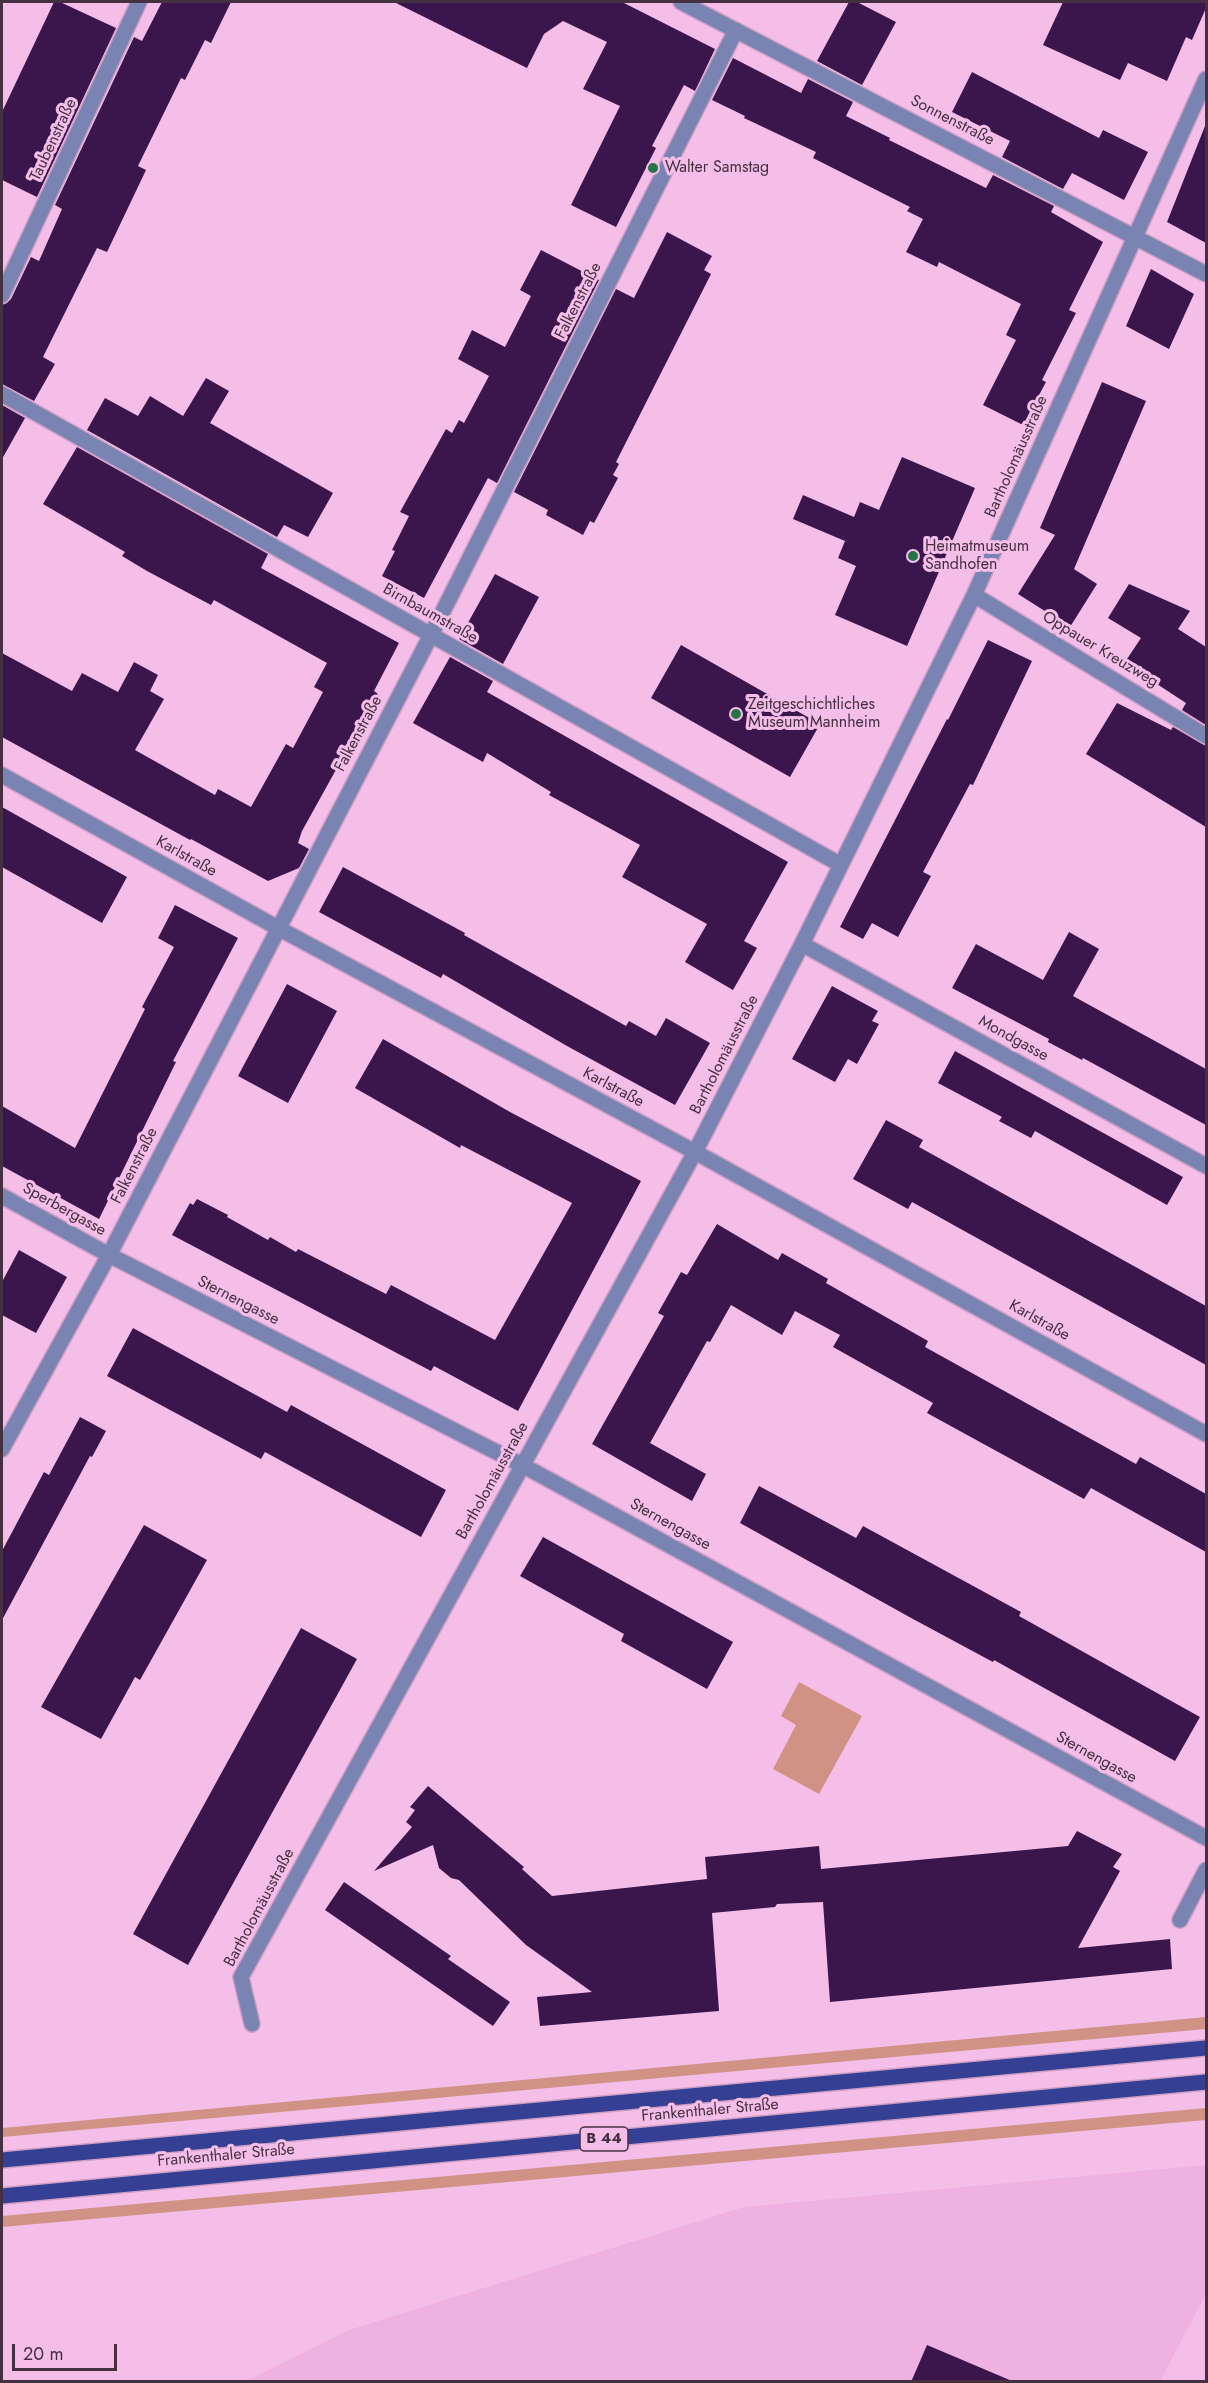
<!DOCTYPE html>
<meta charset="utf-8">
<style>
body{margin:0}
#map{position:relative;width:1208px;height:2383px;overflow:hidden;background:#f5bee9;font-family:Jost,sans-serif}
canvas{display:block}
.frame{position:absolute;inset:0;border:3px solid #453041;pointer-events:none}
.scale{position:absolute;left:12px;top:2344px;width:105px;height:27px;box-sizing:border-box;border:3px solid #453041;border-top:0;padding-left:8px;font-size:18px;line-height:21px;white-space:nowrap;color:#453041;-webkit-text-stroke:4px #f5bee9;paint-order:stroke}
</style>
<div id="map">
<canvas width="1208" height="2383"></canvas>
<div class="frame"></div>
<div class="scale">20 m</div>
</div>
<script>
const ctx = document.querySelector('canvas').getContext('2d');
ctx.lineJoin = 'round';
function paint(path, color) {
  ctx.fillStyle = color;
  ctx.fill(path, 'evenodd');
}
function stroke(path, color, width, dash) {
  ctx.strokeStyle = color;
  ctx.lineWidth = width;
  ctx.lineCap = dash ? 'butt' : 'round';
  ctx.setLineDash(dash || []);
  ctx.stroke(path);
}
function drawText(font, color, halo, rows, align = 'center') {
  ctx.font = font + ' Jost,sans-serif';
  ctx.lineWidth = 6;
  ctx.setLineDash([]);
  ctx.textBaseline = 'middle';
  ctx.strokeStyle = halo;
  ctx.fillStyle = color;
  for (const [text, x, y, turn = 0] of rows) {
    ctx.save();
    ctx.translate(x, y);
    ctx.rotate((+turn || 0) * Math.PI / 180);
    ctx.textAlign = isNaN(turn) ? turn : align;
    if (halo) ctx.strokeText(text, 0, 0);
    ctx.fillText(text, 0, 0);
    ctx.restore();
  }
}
const built = new Path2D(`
 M 1206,2165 L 1206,2294 L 1160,2381 L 244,2382 L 349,2330 L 744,2207 Z`);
const green = new Path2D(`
 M 799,1682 L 862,1716 L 819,1794 L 773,1769 L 796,1725 L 781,1716 Z
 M 1206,2017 L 1206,2029 L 2,2137 L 2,2128 Z
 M 1206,2108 L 1206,2120 L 2,2227 L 2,2216 Z`);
const building = new Path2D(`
 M 54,2 L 60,2 L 116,28 L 37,197 L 2,180 L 2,112 Z
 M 162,2 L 231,2 L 211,43 L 205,40 L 185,80 L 181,78 L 138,166 L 146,170 L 107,252 L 97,248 L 43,357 L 55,364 L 34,401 L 2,384 L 2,305 L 7,303 L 11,299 L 31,257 L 39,261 L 62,209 L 55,205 L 134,37 L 142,41 Z
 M 394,2 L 622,2 L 715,49 L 695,91 L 684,85 L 652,146 L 656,148 L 616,227 L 571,205 L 620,106 L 583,89 L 607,42 L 563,21 L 544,34 L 527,68 Z
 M 849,2 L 857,2 L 896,22 L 862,85 L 817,61 Z
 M 1063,2 L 1206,2 L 1206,8 L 1192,40 L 1186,37 L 1167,81 L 1128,63 L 1120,80 L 1043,45 Z
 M 733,58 L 801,93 L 808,79 L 853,102 L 846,116 L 890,138 L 889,140 L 986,188 L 993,175 L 1054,206 L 1051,212 L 1103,242 L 1069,310 L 1076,313 L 1042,380 L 1046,382 L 1023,425 L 983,405 L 1016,340 L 1006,335 L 1021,304 L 939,262 L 937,267 L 906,252 L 923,219 L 907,211 L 910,207 L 813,158 L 816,152 L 744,118 L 745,116 L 712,100 Z
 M 972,72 L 1099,138 L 1103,130 L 1148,152 L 1124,200 L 1072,173 L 1063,189 L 1002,157 L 1010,141 L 952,112 Z
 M 1205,126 L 1206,126 L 1206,243 L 1167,222 Z
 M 667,232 L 712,256 L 704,270 L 711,274 L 616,462 L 619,464 L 613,475 L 618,478 L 594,523 L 590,521 L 583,535 L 546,515 L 548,510 L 514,492 L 616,289 L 634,298 Z
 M 541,250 L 599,280 L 497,483 L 488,478 L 424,598 L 382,576 L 395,551 L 392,550 L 409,516 L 400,512 L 446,429 L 452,433 L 459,420 L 464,423 L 489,376 L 458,359 L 472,330 L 505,347 L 531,296 L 520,290 Z
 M 1151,269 L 1194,294 L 1169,349 L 1126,326 Z
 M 206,378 L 229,391 L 210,423 L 333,493 L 308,537 L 284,525 L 277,537 L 87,430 L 105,398 L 138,416 L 150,396 L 183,416 Z
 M 1102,382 L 1146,401 L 1074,569 L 1097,584 L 1070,627 L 1018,594 L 1055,535 L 1040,528 Z
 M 2,405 L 25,418 L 2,459 Z
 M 77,447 L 268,554 L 261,568 L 399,643 L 374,691 L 378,694 L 302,831 L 298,843 L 309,849 L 299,868 L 268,881 L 191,839 L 190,840 L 2,737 L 2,653 L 72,691 L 82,673 L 118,692 L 134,662 L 158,675 L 150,691 L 164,699 L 135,750 L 215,795 L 218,789 L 251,807 L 286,744 L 293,748 L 323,692 L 314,687 L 327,663 L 214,600 L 211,605 L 147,571 L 122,556 L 125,552 L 43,504 Z
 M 902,457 L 975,488 L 907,646 L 835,615 L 856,566 L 838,558 L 845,541 L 793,519 L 803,495 L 854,517 L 860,502 L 879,510 Z
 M 495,574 L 539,597 L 503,664 L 459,639 Z
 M 1129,584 L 1190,611 L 1178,629 L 1206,647 L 1206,725 L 1182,710 L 1186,703 L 1137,671 L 1140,667 L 1127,659 L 1141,638 L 1108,618 Z
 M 988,640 L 1032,661 L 973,785 L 970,784 L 923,872 L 931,876 L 898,937 L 872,923 L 863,939 L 840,927 L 947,719 L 948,720 Z
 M 681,645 L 820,724 L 790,777 L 651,698 Z
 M 450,657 L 493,681 L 487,692 L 788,862 L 744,941 L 757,948 L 733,990 L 685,962 L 707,924 L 622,877 L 640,845 L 549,795 L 551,792 L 487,753 L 483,762 L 413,723 Z
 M 1117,703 L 1171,730 L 1173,727 L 1206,746 L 1206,827 L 1086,754 Z
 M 2,807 L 127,877 L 102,923 L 2,867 Z
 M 343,867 L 465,933 L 464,935 L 626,1026 L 629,1021 L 656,1036 L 666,1018 L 710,1043 L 675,1105 L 567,1046 L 443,974 L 441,978 L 319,912 Z
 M 175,905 L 238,938 L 173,1061 L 176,1062 L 99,1219 L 2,1166 L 2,1106 L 75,1148 L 145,1009 L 142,1007 L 174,947 L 158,938 Z
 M 1069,932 L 1099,949 L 1073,996 L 1206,1069 L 1206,1125 L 1083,1058 L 1082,1060 L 1048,1042 L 1049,1039 L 952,988 L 976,944 L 1043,980 Z
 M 287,984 L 337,1011 L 288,1103 L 238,1076 Z
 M 832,986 L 878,1011 L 872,1021 L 879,1024 L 857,1064 L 848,1059 L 835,1082 L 792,1059 Z
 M 383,1039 L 510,1112 L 641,1181 L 518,1411 L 434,1366 L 431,1371 L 172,1235 L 190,1203 L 193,1205 L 197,1199 L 228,1215 L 227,1217 L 268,1240 L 270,1237 L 296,1252 L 298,1249 L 386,1294 L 391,1285 L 495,1340 L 572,1203 L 461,1145 L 460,1148 L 355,1088 Z
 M 955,1051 L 1183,1177 L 1167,1205 L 1035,1131 L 1031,1138 L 999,1121 L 1002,1117 L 938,1083 Z
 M 886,1120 L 923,1140 L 919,1147 L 1206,1306 L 1206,1365 L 912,1202 L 908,1209 L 853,1179 Z
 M 717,1224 L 778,1260 L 782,1253 L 828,1279 L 826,1283 L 928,1341 L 925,1347 L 1136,1464 L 1140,1457 L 1206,1494 L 1206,1552 L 1091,1488 L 1084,1499 L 927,1413 L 933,1403 L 833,1347 L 840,1335 L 795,1311 L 782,1335 L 731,1305 L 710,1342 L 707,1341 L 650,1443 L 706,1474 L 692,1501 L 592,1444 L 664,1316 L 658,1313 L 681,1272 L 687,1275 Z
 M 19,1250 L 67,1277 L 36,1333 L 2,1315 L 2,1282 Z
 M 133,1328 L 287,1412 L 291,1405 L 446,1490 L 421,1537 L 265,1452 L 261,1459 L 107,1376 Z
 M 80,1417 L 106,1431 L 92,1457 L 90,1456 L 2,1620 L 2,1551 L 44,1472 L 49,1475 Z
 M 759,1486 L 856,1538 L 863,1526 L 1021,1612 L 1019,1616 L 1200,1717 L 1175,1761 L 994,1660 L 993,1662 L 913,1619 L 740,1523 Z
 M 144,1525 L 207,1560 L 140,1680 L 135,1677 L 101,1739 L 41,1707 Z
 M 543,1537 L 733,1642 L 707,1689 L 621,1641 L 624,1634 L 520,1576 Z
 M 301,1628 L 357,1659 L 188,1965 L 133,1934 Z
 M 428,1786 L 524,1867 L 522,1869 L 552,1896 L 707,1879 L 705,1857 L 819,1846 L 821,1869 L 1068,1846 L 1077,1831 L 1122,1854 L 1113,1867 L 1120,1871 L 1078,1948 L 1170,1939 L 1172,1969 L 830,2002 L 823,1902 L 777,1904 L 775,1907 L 712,1913 L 719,2011 L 540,2026 L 537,1997 L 592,1992 L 526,1945 L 459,1880 L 451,1878 L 439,1868 L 433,1845 L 374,1871 L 412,1827 L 406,1822 L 415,1810 L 410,1807 Z
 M 344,1882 L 451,1956 L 448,1959 L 510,2002 L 493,2026 L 325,1910 Z
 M 927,2345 L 1012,2381 L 1012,2382 L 911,2382 Z`);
const minor = new Path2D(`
 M 681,2 L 1206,274
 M 2,295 L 139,2
 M 2,394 L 841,865
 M 974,595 L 1206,736
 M 2,775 L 278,928 L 695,1152 L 1206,1434
 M 802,944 L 1206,1166
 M 2,1196 L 109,1255 L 522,1465 L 1206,1838
 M 2,1449 L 109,1255 L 431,635 L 736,30
 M 1180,1920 L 1206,1870
 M 252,2024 L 241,1977 L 695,1152 L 802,944 L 974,595 L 1206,79`);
const major = new Path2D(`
 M 2,2160 L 1206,2048
 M 2,2196 L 1206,2082`);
const markers = [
 [653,168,6,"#247445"],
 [913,556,6,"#247445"],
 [736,714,6,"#247445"]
];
const shields = [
 [604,2139,48]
];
const shieldNames = [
 ["B 44",604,2139]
];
const streetNames = [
 ["Sonnenstraße",952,121,27],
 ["Taubenstraße",54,140,-65],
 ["Falkenstraße",579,301,-63],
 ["Bartholomäusstraße",1017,457,-66],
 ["Birnbaumstraße",430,614,29],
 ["Oppauer Kreuzweg",1100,650,31],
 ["Falkenstraße",359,734,-62],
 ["Karlstraße",186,857,29],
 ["Mondgasse",1013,1039,29],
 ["Bartholomäusstraße",725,1055,-63],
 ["Karlstraße",613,1088,28],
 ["Falkenstraße",135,1166,-63],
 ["Sperbergasse",64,1210,29],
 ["Sternengasse",238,1301,27],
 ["Karlstraße",1039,1321,29],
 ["Bartholomäusstraße",493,1481,-61],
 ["Sternengasse",670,1525,29],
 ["Sternengasse",1096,1758,29],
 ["Bartholomäusstraße",260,1908,-62],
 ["Frankenthaler Straße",710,2111,-5],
 ["Frankenthaler Straße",226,2156,-5]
];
const poiNames = [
 ["Walter Samstag",665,168],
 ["Heimatmuseum",925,547],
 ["Sandhofen",925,565],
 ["Zeitgeschichtliches",748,705],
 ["Museum Mannheim",748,723]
];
paint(built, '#eeb1e1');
paint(green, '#d09284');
paint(building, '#3b164c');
stroke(minor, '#ce9fc4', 18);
stroke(major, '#ce9fc4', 18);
stroke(minor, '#7984b3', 15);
stroke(major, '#353f93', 15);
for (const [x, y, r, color] of markers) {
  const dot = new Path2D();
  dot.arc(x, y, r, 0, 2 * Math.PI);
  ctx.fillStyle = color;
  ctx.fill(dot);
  stroke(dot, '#f5bee9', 2);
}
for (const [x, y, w] of shields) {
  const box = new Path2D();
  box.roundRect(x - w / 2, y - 12, w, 24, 4.5);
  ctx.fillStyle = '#f5bee9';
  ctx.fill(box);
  stroke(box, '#453041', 1.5);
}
drawText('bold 15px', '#453041', null, shieldNames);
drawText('16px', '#453041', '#f5bee9', streetNames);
drawText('16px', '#453041', '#f5bee9', poiNames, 'left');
</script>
